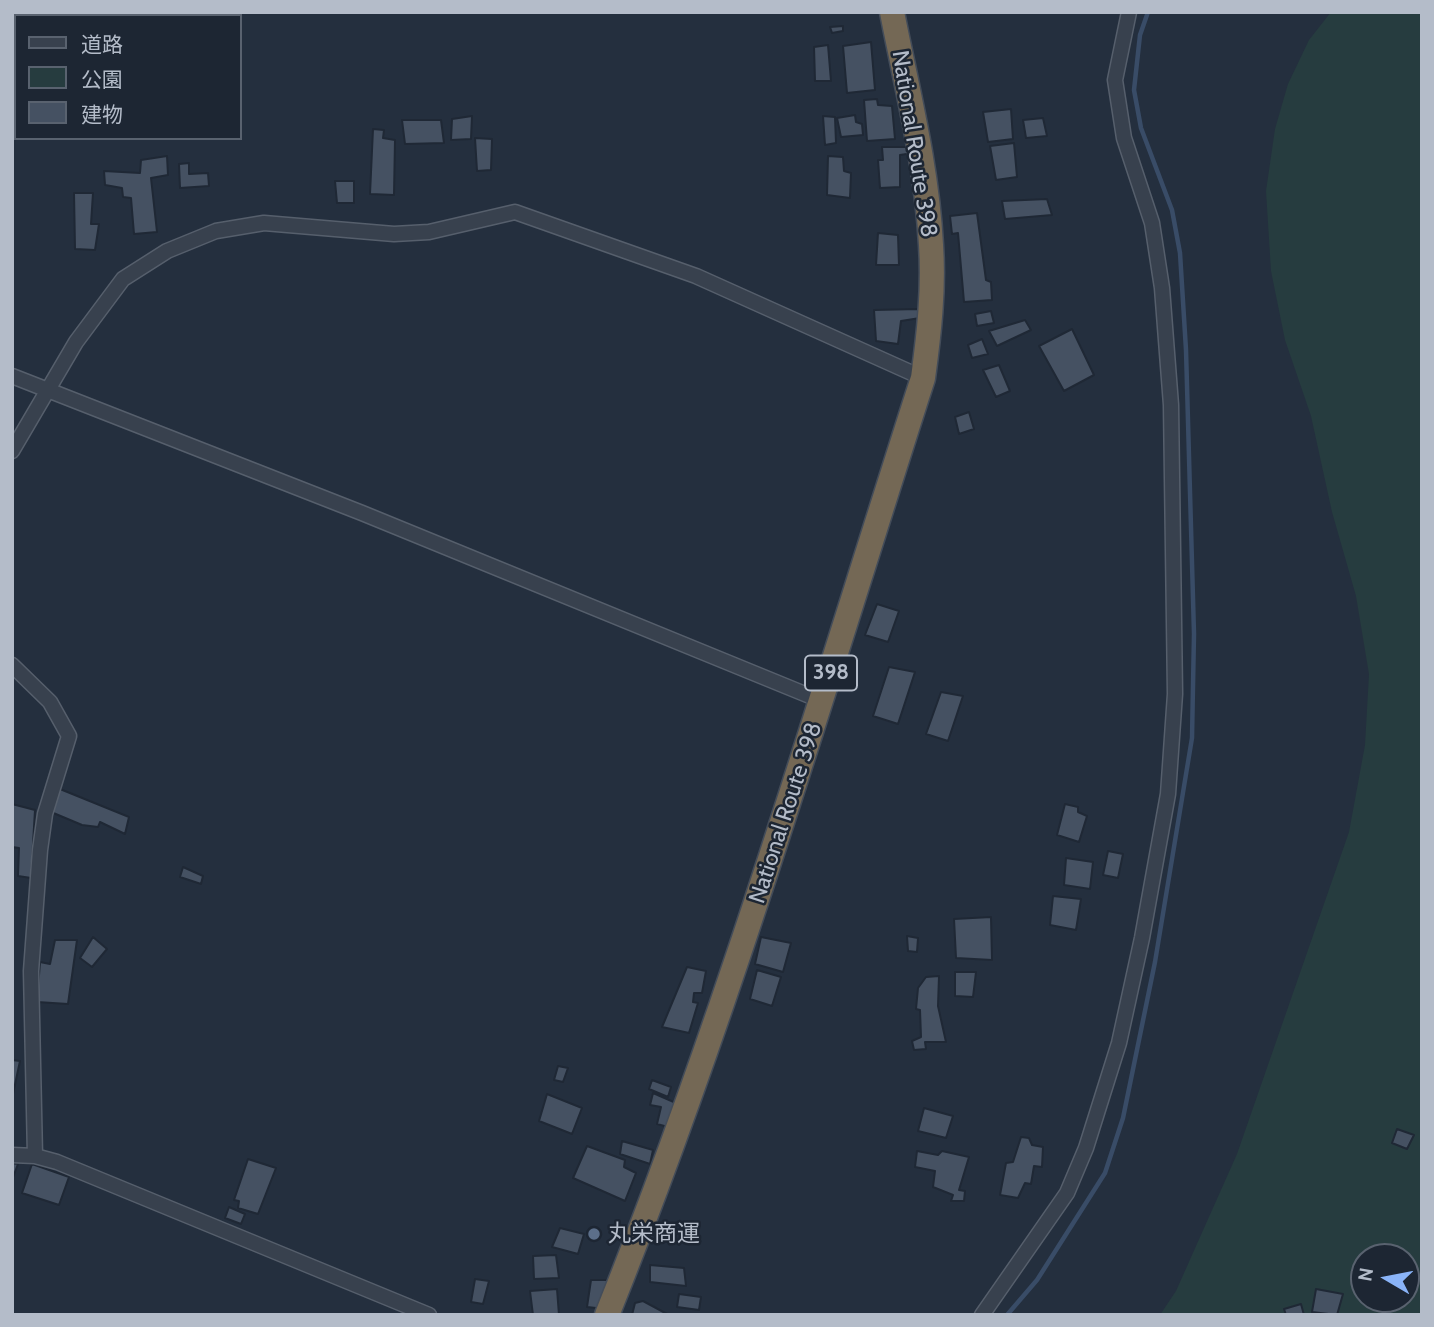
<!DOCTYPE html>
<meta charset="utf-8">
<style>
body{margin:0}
#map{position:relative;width:1434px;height:1327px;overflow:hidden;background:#242f3e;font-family:Cabin,"Noto Sans JP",sans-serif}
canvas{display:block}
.frame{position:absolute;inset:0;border:14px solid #b4bcc9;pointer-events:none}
.legend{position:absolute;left:14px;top:14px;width:228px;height:126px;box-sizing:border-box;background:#1d2633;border:2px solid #59626f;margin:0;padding:9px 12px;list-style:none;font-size:21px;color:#b4bcc9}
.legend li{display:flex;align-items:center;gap:14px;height:35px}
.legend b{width:35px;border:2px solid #59626f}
.north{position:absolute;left:1350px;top:1243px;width:70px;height:70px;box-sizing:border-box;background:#1d2633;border:2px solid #59626f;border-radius:50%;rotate:280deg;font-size:19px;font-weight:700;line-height:28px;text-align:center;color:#b4bcc9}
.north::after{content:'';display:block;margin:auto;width:24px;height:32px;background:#8ab4f8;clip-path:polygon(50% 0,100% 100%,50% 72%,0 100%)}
</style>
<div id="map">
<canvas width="1434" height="1327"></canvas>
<div class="frame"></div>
<ul class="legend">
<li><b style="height:9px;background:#38414e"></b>道路</li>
<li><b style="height:19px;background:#263c3f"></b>公園</li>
<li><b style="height:19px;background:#455162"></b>建物</li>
</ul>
<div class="north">N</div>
</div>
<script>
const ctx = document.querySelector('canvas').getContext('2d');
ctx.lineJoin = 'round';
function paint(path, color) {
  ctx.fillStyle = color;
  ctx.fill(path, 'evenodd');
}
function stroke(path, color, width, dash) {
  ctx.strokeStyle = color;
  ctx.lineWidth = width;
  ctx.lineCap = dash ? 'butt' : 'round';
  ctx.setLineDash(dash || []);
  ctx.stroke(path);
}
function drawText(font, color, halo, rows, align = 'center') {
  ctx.font = font + ' Cabin,"Noto Sans JP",sans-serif';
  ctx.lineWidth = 5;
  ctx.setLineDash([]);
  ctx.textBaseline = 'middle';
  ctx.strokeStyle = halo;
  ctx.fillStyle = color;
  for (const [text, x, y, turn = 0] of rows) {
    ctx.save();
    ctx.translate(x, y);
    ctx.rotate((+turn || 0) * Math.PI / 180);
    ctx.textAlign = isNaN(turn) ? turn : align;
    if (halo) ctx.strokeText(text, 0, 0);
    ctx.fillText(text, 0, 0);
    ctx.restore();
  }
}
const green = new Path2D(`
 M 1331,12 L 1422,12 L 1422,1315 L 1160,1315 L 1176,1291 L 1237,1154 L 1349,832 L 1365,745 L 1369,674 L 1356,596 L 1332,512 L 1311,416 L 1285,340 L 1271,271 L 1266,191 L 1275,129 L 1288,84 L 1309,40 ZM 1364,1257 L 1406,1257 L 1406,1299 L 1364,1299 Z`);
const stream = new Path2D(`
 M 1007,1315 L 1037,1280 L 1105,1173 L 1123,1118 L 1155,962 L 1192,738 L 1194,634 L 1186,350 L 1180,253 L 1172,210 L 1141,128 L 1134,90 L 1140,35 L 1148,12`);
const building = new Path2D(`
 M 843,26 L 843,31 L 832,33 L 830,27 Z
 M 871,42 L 875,90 L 847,93 L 843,46 Z
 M 828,45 L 831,81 L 815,81 L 814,47 Z
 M 877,99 L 878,105 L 892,106 L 895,139 L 867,141 L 864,100 Z
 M 1011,109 L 1013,139 L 988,142 L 983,112 Z
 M 855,115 L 856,122 L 862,124 L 863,135 L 841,137 L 837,118 Z
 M 472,116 L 471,139 L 451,140 L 452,119 Z
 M 823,116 L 835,117 L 836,143 L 825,145 Z
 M 1043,118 L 1047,136 L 1026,138 L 1023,120 Z
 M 402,120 L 441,120 L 444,143 L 405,144 Z
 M 373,129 L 384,130 L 383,138 L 395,140 L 394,195 L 370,194 Z
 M 475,138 L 492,139 L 491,170 L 477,171 Z
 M 1014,143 L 1017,177 L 996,180 L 990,146 Z
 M 882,147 L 912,147 L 913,153 L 900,155 L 900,187 L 880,188 L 878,160 L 883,160 Z
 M 167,156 L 168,175 L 151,178 L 157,232 L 134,234 L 131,198 L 123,197 L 122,188 L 105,185 L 104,171 L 140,173 L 141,160 Z
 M 828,156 L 843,157 L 844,171 L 851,173 L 850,198 L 827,195 Z
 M 189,163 L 189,174 L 208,173 L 209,186 L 180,188 L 179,164 Z
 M 335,181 L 354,181 L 354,203 L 337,203 Z
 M 74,193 L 93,193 L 91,224 L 99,224 L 95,250 L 75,249 Z
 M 1047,199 L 1052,215 L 1005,219 L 1002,201 Z
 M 977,213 L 986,280 L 991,282 L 992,300 L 964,302 L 958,233 L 952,234 L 950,216 Z
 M 878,233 L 898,235 L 899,265 L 876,265 Z
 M 919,309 L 920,318 L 901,321 L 898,344 L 876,341 L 874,310 Z
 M 991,311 L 994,323 L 977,326 L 975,314 Z
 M 1025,320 L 1031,330 L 997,346 L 989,331 Z
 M 1072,329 L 1094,375 L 1064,391 L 1039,346 Z
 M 982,339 L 988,354 L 972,358 L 968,345 Z
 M 999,365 L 1010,391 L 996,397 L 983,370 Z
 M 969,412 L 974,429 L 959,434 L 955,417 Z
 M 877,604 L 899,611 L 888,642 L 865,635 Z
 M 889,667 L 915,672 L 898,724 L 873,716 Z
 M 941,692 L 963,696 L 948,741 L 926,734 Z
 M 60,789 L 129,817 L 125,834 L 100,822 L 98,827 L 82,825 L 51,812 Z
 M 12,804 L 35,810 L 31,878 L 18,876 L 19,848 L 12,847 Z
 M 1065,804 L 1078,807 L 1078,812 L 1087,816 L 1079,842 L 1057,835 Z
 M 1108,851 L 1123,854 L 1118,878 L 1103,875 Z
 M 1066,858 L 1093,862 L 1090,889 L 1064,885 Z
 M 183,867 L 203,876 L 201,884 L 180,877 Z
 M 1053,896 L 1081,899 L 1076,930 L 1050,925 Z
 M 991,917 L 992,960 L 956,958 L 954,919 Z
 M 907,936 L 918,938 L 917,952 L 908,951 Z
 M 93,937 L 107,949 L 92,967 L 80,958 Z
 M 761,937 L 791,943 L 783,972 L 755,964 Z
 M 55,940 L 77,940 L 68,1004 L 37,1002 L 40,962 L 50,964 Z
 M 687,967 L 706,971 L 702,993 L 694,993 L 693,1002 L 698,1003 L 689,1033 L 662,1027 Z
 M 757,970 L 781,977 L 772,1006 L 750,999 Z
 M 955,972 L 976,972 L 973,997 L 955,996 Z
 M 939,976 L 938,1006 L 946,1042 L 925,1042 L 926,1049 L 914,1050 L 912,1041 L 921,1037 L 920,1010 L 916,1009 L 918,988 L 926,977 Z
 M 12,1060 L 20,1061 L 13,1094 L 12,1094 Z
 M 558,1066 L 568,1068 L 563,1082 L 554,1080 Z
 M 652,1080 L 671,1087 L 668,1097 L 649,1089 Z
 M 653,1093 L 676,1103 L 668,1127 L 657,1124 L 661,1107 L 650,1105 Z
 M 547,1094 L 582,1108 L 572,1134 L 539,1121 Z
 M 924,1108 L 953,1116 L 946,1138 L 918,1131 Z
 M 1397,1129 L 1414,1135 L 1407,1149 L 1392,1143 Z
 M 1021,1137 L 1029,1138 L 1032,1145 L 1043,1147 L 1042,1167 L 1034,1166 L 1031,1184 L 1025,1183 L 1018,1198 L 1000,1195 L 1006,1163 L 1013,1162 Z
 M 622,1141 L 653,1150 L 650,1164 L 620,1154 Z
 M 587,1146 L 625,1160 L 624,1167 L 636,1173 L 625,1201 L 573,1178 Z
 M 917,1151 L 938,1155 L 942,1151 L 969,1157 L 959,1190 L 965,1191 L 964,1201 L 951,1201 L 953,1195 L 933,1187 L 935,1171 L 915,1167 Z
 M 248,1159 L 276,1168 L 258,1214 L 238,1208 L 239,1201 L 234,1200 Z
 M 12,1163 L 18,1164 L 12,1180 Z
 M 32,1164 L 69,1177 L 59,1205 L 22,1193 Z
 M 229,1207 L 245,1214 L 241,1224 L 225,1218 Z
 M 560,1228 L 584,1234 L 578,1254 L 552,1247 Z
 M 556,1255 L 559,1278 L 534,1279 L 533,1256 Z
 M 650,1265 L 684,1268 L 686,1286 L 650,1282 Z
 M 475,1279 L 489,1281 L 483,1304 L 471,1302 Z
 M 591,1280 L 611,1280 L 605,1309 L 587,1307 Z
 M 557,1289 L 559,1315 L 533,1315 L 530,1291 Z
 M 1316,1289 L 1343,1294 L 1337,1315 L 1312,1312 Z
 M 679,1294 L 701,1297 L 699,1310 L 677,1307 Z
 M 643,1301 L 669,1315 L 632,1315 L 635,1303 Z
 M 1301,1304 L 1304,1315 L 1286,1315 L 1284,1309 Z`);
const street = new Path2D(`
 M 12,376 L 362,513 L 822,701
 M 12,451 L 76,342 L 123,279 L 167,251 L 216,231 L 264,223 L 394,234 L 429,232 L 515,212 L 696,276 L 923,378
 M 12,665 L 50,702 L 69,736 L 45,814 L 40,850 L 31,971 L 35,1156
 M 12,1155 L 35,1156 L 57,1162 L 429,1315
 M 982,1315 L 1067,1193 L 1086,1148 L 1119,1043 L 1142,938 L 1168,794 L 1175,694 L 1171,405 L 1162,288 L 1152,223 L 1124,138 L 1115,80 L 1129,12`);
const highway = new Path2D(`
 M 607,1315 C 730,1009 822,692 923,378 C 929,334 934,290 931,245 C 927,166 907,89 892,12`);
const markers = [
 [594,1234,7,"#5c6f8a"]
];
const shields = [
 [831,673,52]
];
const shieldNames = [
 ["398",831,673]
];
const streetNames = [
 ["National Route 398",914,144,81],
 ["National Route 398",786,813,-72]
];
const poiNames = [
 ["丸栄商運",608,1234]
];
paint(green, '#263c3f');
stroke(stream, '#394c67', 4.5);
paint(building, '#455162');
stroke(building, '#1f2835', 2);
stroke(street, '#565f6c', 17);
stroke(highway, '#434c59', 27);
stroke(street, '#38414e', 14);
stroke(highway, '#746855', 24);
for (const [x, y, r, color] of markers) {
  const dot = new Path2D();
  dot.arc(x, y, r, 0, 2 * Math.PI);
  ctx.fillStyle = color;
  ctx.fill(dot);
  stroke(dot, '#1d2633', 2.5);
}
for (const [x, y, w] of shields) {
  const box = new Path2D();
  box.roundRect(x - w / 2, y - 17.5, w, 35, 5);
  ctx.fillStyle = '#1d2633';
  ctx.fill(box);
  stroke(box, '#b4bcc9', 2);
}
drawText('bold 21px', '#b4bcc9', null, shieldNames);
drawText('23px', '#b4bcc9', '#1d2633', streetNames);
drawText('23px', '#b4bcc9', '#1d2633', poiNames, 'left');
</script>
